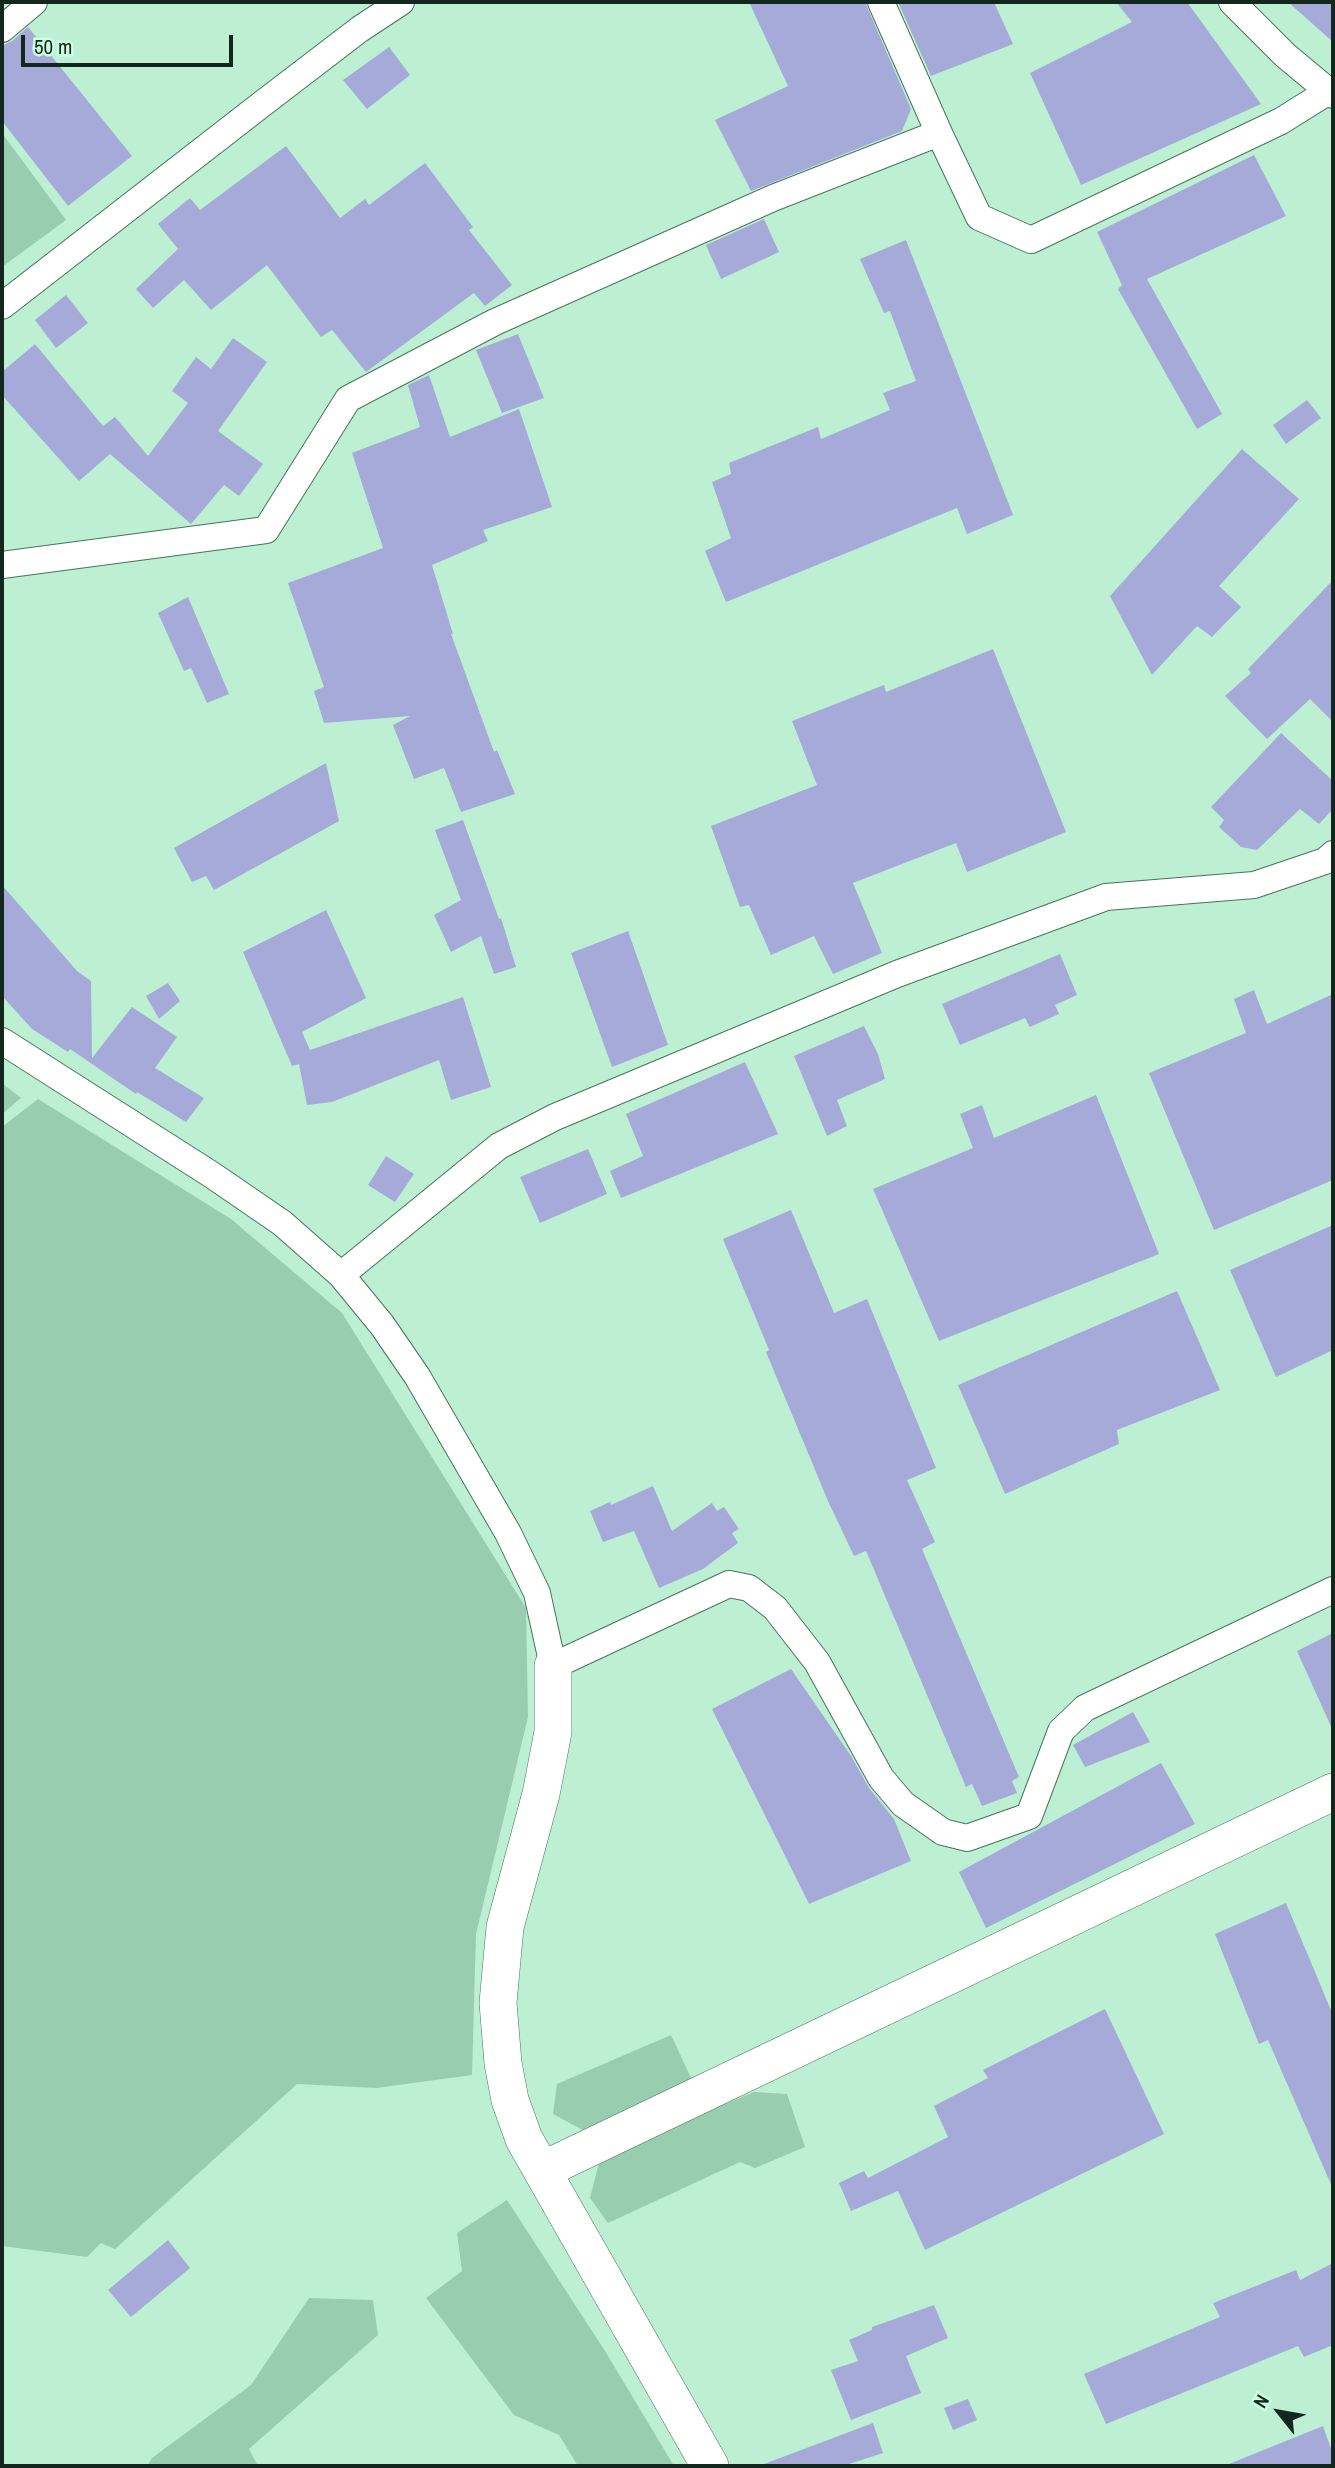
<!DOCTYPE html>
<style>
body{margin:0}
#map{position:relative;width:1335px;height:2468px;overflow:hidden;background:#bdf0d3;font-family:"Archivo Narrow",sans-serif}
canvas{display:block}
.frame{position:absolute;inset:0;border:4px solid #13271c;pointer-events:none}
.north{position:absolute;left:1244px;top:2377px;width:70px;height:70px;-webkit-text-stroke:5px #cafee0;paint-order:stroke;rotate:301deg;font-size:19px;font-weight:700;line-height:28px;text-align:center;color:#13271c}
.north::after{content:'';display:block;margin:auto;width:24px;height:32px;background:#13271c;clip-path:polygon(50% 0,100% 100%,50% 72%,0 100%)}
.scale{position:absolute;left:21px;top:35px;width:212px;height:32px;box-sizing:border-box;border:4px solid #13271c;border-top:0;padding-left:9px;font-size:21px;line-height:24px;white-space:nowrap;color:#13271c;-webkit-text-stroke:5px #cafee0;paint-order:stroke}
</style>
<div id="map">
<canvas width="1335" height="2468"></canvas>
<div class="frame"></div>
<div class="north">N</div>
<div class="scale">50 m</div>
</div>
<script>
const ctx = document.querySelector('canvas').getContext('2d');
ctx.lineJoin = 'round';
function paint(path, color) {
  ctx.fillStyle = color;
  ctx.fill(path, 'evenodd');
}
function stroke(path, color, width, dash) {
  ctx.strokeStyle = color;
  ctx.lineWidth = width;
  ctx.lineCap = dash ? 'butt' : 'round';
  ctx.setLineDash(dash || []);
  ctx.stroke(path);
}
const green = new Path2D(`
 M 2,133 L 66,220 L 2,267 Z
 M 2,1083 L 21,1098 L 2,1114 Z
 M 38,1099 L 231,1219 L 342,1313 L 526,1608 L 528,1717 L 476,1934 L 472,2075 L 376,2088 L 297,2084 L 115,2249 L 101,2243 L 87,2257 L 2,2246 L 2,1127 Z
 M 671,2035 L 692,2080 L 590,2134 L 553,2114 L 557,2084 Z
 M 754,2092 L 787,2094 L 805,2147 L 755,2168 L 740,2162 L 608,2223 L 590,2198 L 601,2155 Z
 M 507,2200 L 605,2351 L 674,2466 L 578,2466 L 559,2435 L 514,2415 L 426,2298 L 462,2271 L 457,2233 Z
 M 309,2298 L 373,2300 L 378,2335 L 249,2449 L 258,2466 L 147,2466 L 152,2458 L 251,2385 Z`);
const building = new Path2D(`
 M 749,2 L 865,2 L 911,109 L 902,131 L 751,191 L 715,120 L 788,86 Z
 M 898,2 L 994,2 L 1013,44 L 931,76 Z
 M 1116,2 L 1187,2 L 1261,104 L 1081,185 L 1030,73 L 1132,22 Z
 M 1288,2 L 1333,2 L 1333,42 Z
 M 28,27 L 132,156 L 68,206 L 2,121 L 2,46 L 12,41 Z
 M 389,47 L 410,75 L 367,109 L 343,80 Z
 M 286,146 L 340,218 L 365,199 L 369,205 L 425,163 L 473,227 L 469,230 L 512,285 L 485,306 L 474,293 L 366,372 L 332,330 L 321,337 L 267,265 L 211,310 L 184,280 L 153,308 L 136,289 L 178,249 L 158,224 L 190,198 L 200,210 Z
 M 1254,155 L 1286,216 L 1147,279 L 1222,414 L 1197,429 L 1118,289 L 1122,285 L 1097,232 Z
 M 764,219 L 779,252 L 721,279 L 706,245 Z
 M 906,240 L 1013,515 L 967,534 L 957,508 L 726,602 L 705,551 L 731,538 L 712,482 L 731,474 L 729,463 L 818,427 L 821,439 L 890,410 L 883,393 L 916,381 L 890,311 L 884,313 L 860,259 Z
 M 66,295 L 88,323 L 56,348 L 35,320 Z
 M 518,334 L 544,398 L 502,413 L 476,350 Z
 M 233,338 L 267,362 L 218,431 L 263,464 L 239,496 L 224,485 L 191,524 L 110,454 L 79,481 L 2,395 L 2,372 L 35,344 L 103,426 L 115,417 L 148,456 L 188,403 L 172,391 L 196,357 L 211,369 Z
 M 429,375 L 450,437 L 519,409 L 552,507 L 483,530 L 488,541 L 432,565 L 453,634 L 451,634 L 494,752 L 497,750 L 515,794 L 461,812 L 444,768 L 414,779 L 393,725 L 410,716 L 324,723 L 314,691 L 324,687 L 288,583 L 383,548 L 352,453 L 420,427 L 408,385 Z
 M 1307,400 L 1321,418 L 1286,444 L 1273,425 Z
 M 1242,449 L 1299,499 L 1219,586 L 1241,607 L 1212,637 L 1197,626 L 1152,675 L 1110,596 Z
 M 1333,580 L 1333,722 L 1310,699 L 1267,739 L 1225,696 L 1251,673 L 1248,669 Z
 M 188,597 L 229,694 L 207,703 L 191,668 L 184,671 L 158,613 Z
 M 993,649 L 1066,832 L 967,872 L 956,843 L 853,883 L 882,953 L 833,974 L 814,936 L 771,955 L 749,905 L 740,907 L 711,826 L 817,785 L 792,721 L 884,685 L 886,692 Z
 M 1281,733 L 1333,781 L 1333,809 L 1319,824 L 1300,809 L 1257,850 L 1241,847 L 1219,827 L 1224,820 L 1211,807 Z
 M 326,763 L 339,821 L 214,890 L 206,876 L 192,882 L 174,848 Z
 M 463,820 L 499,919 L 501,918 L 516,967 L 494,974 L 481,936 L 451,952 L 434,915 L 461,900 L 435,830 Z
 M 2,885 L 77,971 L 91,981 L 92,1058 L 132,1007 L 177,1037 L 155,1068 L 204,1098 L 186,1122 L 137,1092 L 136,1094 L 70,1049 L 68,1052 L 32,1029 L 2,996 Z
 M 326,910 L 366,998 L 302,1032 L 310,1050 L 463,997 L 491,1087 L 451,1100 L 439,1060 L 332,1102 L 307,1105 L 299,1064 L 292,1066 L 243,952 Z
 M 628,931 L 668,1045 L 612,1067 L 571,953 Z
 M 1060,954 L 1077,995 L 1055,1005 L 1059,1014 L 1030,1027 L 1025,1018 L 960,1045 L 942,1004 Z
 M 168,983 L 180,1001 L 159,1019 L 146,996 Z
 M 1254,990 L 1267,1024 L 1333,994 L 1333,1180 L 1214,1230 L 1149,1073 L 1246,1033 L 1234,999 Z
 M 864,1026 L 878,1054 L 885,1079 L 837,1100 L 847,1126 L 827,1136 L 794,1056 Z
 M 745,1062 L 778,1134 L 621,1198 L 610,1171 L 643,1156 L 626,1114 Z
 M 1096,1095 L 1159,1254 L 939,1341 L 873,1189 L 973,1148 L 960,1114 L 982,1105 L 994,1138 Z
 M 588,1149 L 607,1194 L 540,1223 L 520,1177 Z
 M 386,1156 L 414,1174 L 395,1202 L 368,1185 Z
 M 791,1210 L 834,1313 L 867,1299 L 936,1468 L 907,1480 L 935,1542 L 922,1549 L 1019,1777 L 1012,1781 L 1017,1793 L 982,1806 L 972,1784 L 966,1787 L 866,1551 L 854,1556 L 828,1501 L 766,1352 L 769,1350 L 723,1239 Z
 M 1333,1225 L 1333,1350 L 1276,1377 L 1230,1270 Z
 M 1177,1291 L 1220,1390 L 1117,1430 L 1119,1444 L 1005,1494 L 958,1385 Z
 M 653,1486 L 672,1531 L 712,1503 L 717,1511 L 724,1507 L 739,1529 L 732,1533 L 738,1543 L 703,1569 L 659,1588 L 634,1531 L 603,1542 L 590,1511 L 610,1502 L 611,1505 Z
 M 1333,1633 L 1333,1731 L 1297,1651 Z
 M 791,1669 L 851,1756 L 869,1788 L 894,1819 L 911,1861 L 809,1904 L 712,1709 Z
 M 1133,1712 L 1150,1742 L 1085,1767 L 1073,1745 Z
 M 1161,1763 L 1195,1824 L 986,1928 L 959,1872 Z
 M 1286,1903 L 1333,2015 L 1333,2189 L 1268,2040 L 1259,2044 L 1215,1934 Z
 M 1105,2009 L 1164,2134 L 925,2250 L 898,2191 L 851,2211 L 839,2183 L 864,2171 L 868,2178 L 948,2137 L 934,2106 L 988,2078 L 983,2070 Z
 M 168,2240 L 190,2268 L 131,2317 L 108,2290 Z
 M 1333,2263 L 1333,2345 L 1304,2357 L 1298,2346 L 1106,2424 L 1084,2374 L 1220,2317 L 1213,2303 L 1296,2270 L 1300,2280 Z
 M 934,2305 L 948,2338 L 906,2356 L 921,2393 L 851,2420 L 831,2370 L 858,2361 L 849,2340 L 872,2330 L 872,2327 Z
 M 968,2399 L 977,2420 L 953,2430 L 944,2408 Z
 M 873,2423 L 883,2453 L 843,2466 L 765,2466 L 764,2464 Z
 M 1323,2426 L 1333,2454 L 1333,2466 L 1224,2466 Z`);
const street = new Path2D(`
 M 1232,2 L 1285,55 L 1333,95
 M 2,29 L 34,2
 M 939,133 L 979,217 L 1031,240 L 1281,121 L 1329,91
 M 2,306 L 262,104 L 360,29 L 401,2
 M 2,565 L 266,530 L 348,399 L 495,322 L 773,198 L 939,133 L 881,2
 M 2,1041 L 212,1175 L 282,1223 L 341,1275 L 382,1325 L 417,1376 L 508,1533 L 537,1593 L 553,1666 L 729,1584 L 749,1588 L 775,1608 L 817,1662 L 881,1778 L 903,1804 L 943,1832 L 967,1838 L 1029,1816 L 1061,1731 L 1085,1708 L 1333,1590
 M 341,1275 L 499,1146 L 555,1117 L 603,1097 L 897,974 L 1106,897 L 1254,885 L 1325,861 L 1333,854`);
const secondary = new Path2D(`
 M 553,1666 L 553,1732 L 541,1794 L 505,1927 L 498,2003 L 503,2063 L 510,2100 L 524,2139 L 710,2466
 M 543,2170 L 1333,1792`);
paint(green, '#98cdaf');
paint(building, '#a5aad9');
stroke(street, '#45755b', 28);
stroke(secondary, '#45755b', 38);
stroke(street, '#fff', 26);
stroke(secondary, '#fff', 37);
</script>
